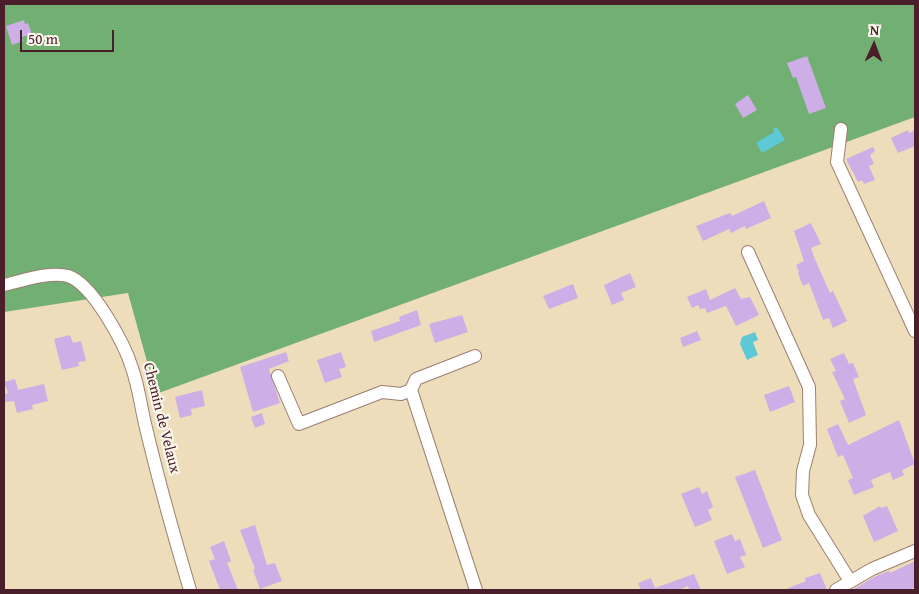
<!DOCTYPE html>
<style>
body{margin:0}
#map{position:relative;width:919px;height:594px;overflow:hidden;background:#eeddba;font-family:"Gentium Book Plus",serif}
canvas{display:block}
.frame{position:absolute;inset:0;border:5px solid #4a1f2b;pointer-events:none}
.north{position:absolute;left:849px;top:20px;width:50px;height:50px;-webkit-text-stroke:4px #fbf7ec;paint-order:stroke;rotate:2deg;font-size:14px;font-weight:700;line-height:20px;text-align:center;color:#4a1f2b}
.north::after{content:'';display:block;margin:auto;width:18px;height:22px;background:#4a1f2b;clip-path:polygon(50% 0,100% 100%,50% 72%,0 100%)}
.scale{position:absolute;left:20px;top:30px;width:94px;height:22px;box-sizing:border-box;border:2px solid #4a1f2b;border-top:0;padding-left:6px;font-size:15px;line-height:18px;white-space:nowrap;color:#4a1f2b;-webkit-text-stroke:4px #fbf7ec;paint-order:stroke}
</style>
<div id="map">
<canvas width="919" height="594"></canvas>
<div class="frame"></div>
<div class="north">N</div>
<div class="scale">50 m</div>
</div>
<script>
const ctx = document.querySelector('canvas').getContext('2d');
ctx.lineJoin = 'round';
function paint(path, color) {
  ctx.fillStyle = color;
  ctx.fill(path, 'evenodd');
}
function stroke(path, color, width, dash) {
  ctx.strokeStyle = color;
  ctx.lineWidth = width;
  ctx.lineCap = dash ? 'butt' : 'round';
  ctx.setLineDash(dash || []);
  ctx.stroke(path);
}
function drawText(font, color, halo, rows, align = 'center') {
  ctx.font = font + ' "Gentium Book Plus",serif';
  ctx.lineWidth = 4.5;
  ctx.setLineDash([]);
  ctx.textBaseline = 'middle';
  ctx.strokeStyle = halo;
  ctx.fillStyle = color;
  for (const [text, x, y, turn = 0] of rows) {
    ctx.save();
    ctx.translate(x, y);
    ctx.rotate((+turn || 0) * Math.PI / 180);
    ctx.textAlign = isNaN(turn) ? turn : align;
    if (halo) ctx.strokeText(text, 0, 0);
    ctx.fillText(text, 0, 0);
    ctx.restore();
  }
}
const forest = new Path2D(`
 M 4,4 L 915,4 L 915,117 L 156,394 L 128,293 L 4,312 Z`);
const water = new Path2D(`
 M 777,127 L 785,140 L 762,153 L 756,143 L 774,132 L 773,129 Z
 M 755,332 L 758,340 L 753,342 L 758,355 L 747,360 L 740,344 L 742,337 Z`);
const building = new Path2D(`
 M 24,20 L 25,24 L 28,23 L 32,34 L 22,37 L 23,41 L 12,45 L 6,26 Z
 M 807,56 L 826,108 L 809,114 L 796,77 L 793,78 L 787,63 Z
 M 748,95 L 757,110 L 743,118 L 735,104 Z
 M 908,130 L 909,133 L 915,130 L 915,146 L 898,153 L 891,138 Z
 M 873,147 L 875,151 L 870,155 L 874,164 L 869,166 L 875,180 L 864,184 L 862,180 L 858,182 L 846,159 Z
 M 764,201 L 771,218 L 746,229 L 745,226 L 731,233 L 729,229 L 703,241 L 696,226 L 730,213 L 732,216 Z
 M 811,223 L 821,244 L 811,248 L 814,257 L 830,293 L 833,291 L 847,321 L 833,328 L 829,318 L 823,320 L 809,283 L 803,286 L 798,273 L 799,272 L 796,265 L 804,261 L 794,231 Z
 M 630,273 L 636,287 L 621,293 L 624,300 L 612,305 L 604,285 Z
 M 573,284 L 578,298 L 549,309 L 543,296 Z
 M 735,288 L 741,299 L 750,297 L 759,315 L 736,326 L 726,306 L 707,313 L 705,308 L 700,309 L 698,305 L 692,308 L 687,297 L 706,289 L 710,300 Z
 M 417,310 L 421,325 L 374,342 L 371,331 L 400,321 L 399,317 Z
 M 462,315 L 468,332 L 435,343 L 429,324 Z
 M 697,331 L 701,340 L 683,347 L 680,338 Z
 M 70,335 L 73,343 L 81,341 L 86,361 L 78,362 L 79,366 L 62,370 L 54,339 Z
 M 286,352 L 289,361 L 269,369 L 280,403 L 253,412 L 240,367 Z
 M 341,352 L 346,367 L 339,369 L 342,377 L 325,383 L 317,360 Z
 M 844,353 L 849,364 L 853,363 L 859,377 L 853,379 L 866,415 L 849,423 L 840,401 L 845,399 L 832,372 L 836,371 L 830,359 Z
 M 15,379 L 18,390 L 44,384 L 48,401 L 32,405 L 33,409 L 17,413 L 14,401 L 4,402 L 4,394 L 8,393 L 4,382 Z
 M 789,386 L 795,402 L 770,412 L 764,395 Z
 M 202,390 L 205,406 L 191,409 L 192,415 L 180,418 L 175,397 Z
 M 262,413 L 265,424 L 255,428 L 251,417 Z
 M 899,420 L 915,464 L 902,470 L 904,475 L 893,480 L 890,472 L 871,480 L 874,487 L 854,495 L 848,480 L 853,478 L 843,455 L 838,457 L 827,429 L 838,424 L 848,445 Z
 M 755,470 L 782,540 L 763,548 L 735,477 Z
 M 699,487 L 702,494 L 707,491 L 713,507 L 708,510 L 712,520 L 695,527 L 681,494 Z
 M 880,506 L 881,508 L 887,506 L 898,531 L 874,542 L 863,516 Z
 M 255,525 L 267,565 L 275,563 L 282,581 L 260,589 L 253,570 L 255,569 L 240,530 Z
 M 732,534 L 735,541 L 740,539 L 746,555 L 740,557 L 745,567 L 727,574 L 714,541 Z
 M 224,541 L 231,561 L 227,563 L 238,590 L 220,590 L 209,561 L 215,559 L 210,547 Z
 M 915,561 L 915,587 L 909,590 L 852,590 L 876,576 L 889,571 L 890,573 Z
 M 820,573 L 827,590 L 784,590 L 806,581 L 805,578 Z
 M 694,574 L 701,590 L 689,590 L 688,586 L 678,590 L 641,590 L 638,583 L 651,578 L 655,588 Z`);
const street = new Path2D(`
 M 841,129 L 837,162 L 915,331
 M 748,252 L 809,387 L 810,445 L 803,471 L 802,495 L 809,515 L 850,581
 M 4,285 C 22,281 49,271 68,276 C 93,284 125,345 132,368 C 139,388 141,408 146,428 C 159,483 174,536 190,590
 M 278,376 L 299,424 L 382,392 L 401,394 L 411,390 L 416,379 L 475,356
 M 411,390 L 476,590
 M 836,590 L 872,569 L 915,551`);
const streetNames = [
 ["Chemin de Velaux",161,418,76]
];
paint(forest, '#71b072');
paint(water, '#5dc9d4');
paint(building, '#cdaee7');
stroke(street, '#9c7e72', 14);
stroke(street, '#fff', 12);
drawText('15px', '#4a1f2b', '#fbf7ec', streetNames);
</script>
